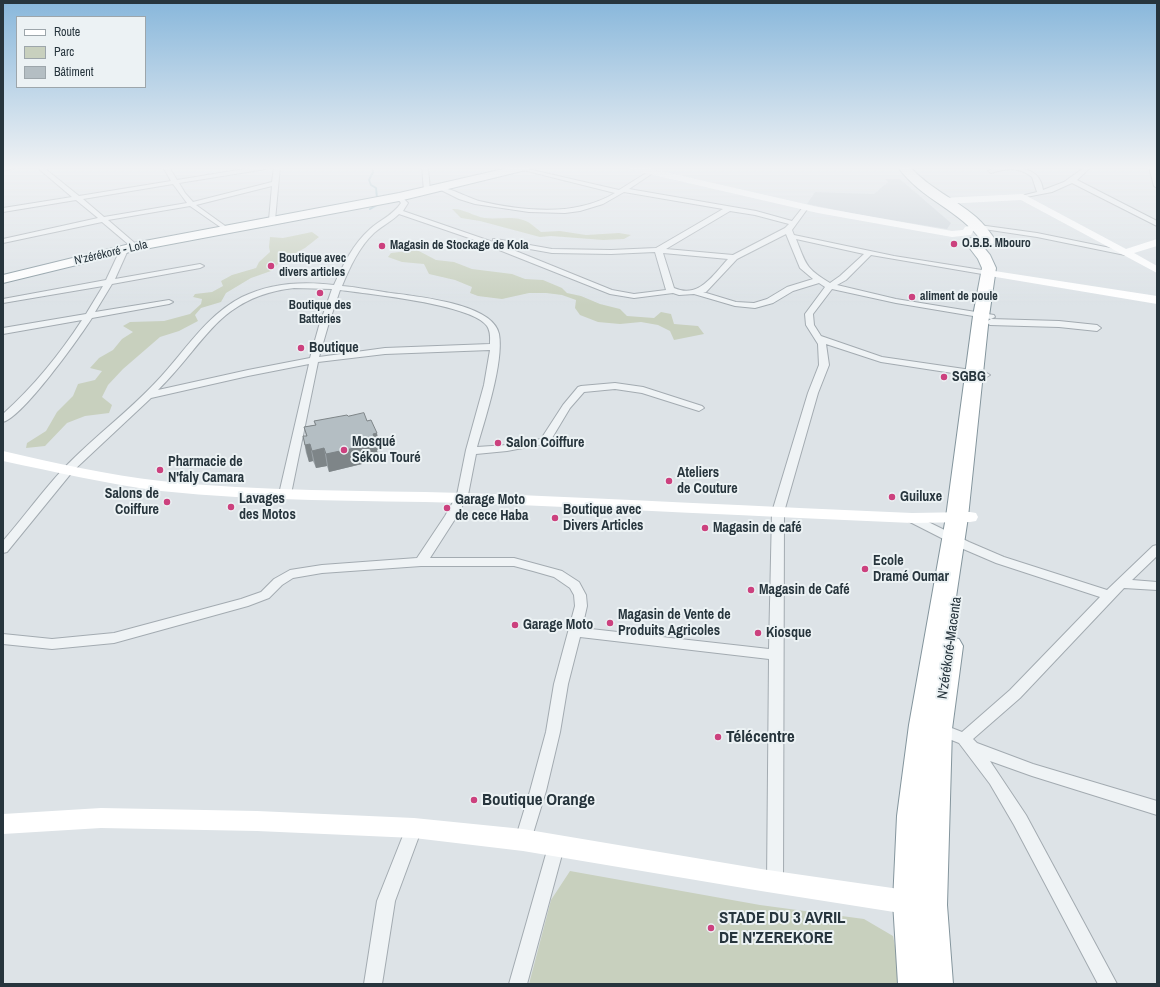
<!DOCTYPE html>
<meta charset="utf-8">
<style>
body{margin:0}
#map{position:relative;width:1160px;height:987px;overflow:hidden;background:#dde3e7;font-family:"Archivo Narrow",sans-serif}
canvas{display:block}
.frame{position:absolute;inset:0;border:4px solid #27353d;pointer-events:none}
.legend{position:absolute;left:16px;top:16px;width:130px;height:72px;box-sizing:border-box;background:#ecf2f4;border:1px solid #9da6ab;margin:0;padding:5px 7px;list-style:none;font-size:12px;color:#27353d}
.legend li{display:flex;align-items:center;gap:8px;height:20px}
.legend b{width:20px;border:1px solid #9da6ab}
</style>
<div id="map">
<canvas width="1160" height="987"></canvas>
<div class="frame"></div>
<ul class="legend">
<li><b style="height:5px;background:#fff"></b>Route</li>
<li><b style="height:11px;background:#c8d0be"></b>Parc</li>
<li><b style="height:11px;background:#b4bec3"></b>Bâtiment</li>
</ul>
</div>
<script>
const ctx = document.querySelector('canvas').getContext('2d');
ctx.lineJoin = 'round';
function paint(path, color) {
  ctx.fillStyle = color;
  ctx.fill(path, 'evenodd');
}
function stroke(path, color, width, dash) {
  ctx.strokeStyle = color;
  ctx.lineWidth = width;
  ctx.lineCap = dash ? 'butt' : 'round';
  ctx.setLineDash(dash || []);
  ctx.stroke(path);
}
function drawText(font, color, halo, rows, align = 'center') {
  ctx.font = font + ' "Archivo Narrow",sans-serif';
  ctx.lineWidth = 4;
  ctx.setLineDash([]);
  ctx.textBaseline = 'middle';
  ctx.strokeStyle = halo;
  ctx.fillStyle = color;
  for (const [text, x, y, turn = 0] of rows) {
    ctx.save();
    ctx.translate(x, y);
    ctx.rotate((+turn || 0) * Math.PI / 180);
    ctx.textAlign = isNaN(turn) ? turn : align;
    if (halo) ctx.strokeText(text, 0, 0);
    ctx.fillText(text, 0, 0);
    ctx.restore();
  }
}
const built = new Path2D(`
 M 885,179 L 900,179 L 951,223 L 947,229 L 860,215 L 807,204 L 815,192 L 874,194 L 888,182 Z`);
const green = new Path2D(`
 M 452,209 C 463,208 473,216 485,218 C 499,220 518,214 531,224 C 534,226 537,229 541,232 L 560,231 L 586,235 L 619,233 L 631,235 L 624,239 L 603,240 L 551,236 L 540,237 L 480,221 L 461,218 Z
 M 312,232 L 319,237 L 305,248 L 281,261 L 271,271 L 251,278 L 226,293 L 221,302 L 201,308 L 195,315 L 198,321 L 179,331 L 160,337 L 123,369 L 108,385 L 102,397 L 112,405 L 109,413 L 85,416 L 67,423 L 45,446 L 26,448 L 27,443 L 46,431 L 57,412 L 73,396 L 78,384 L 95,380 L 102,371 L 90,368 L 99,358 L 113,350 L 122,339 L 133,332 L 123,326 L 130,322 L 164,321 L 190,314 L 201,304 L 202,299 L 193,297 L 195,294 L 212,292 L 223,286 L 221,281 L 232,275 L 256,268 L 259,262 L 270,252 L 269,247 L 270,237 L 283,238 Z
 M 417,250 L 436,260 L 454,262 L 472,269 L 512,274 L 525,279 L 543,280 L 562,288 L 567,293 L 581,296 L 600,304 L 620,309 L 627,316 L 654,318 L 661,312 L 671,314 L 674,324 L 698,326 L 704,334 L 674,340 L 670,331 L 658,325 L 641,322 L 620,324 L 598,322 L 580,315 L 575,308 L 576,300 L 562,295 L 546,293 L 529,293 L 502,299 L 478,296 L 470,293 L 472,287 L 455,280 L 429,274 L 424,264 L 402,262 L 388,257 L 391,253 Z
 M 570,871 L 760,905 L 864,919 L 893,936 L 903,984 L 529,984 L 551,900 Z`);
const stream = new Path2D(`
 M 372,167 L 373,172 L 369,180 L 371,185 L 376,188 L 377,198
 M 370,209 L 377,205`);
const street = new Path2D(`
 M 3,167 L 18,167 L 3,171 Z
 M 39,167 L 43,167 L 79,196 L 171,181 L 163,167 L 169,167 L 177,180 L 256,167 L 269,167 L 266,169 L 179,183 L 185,193 L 193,202 L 272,182 L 274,167 L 280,167 L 275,220 L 272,222 L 269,220 L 272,186 L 196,205 L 228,228 L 230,229 L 226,231 L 190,206 L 108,220 L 137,245 L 138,247 L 134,249 L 102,222 L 3,243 L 3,239 L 98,218 L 76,200 L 3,212 L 3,208 L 72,197 L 39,169 ZM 173,184 L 187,203 L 104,217 L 83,199 Z
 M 422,167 L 428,167 L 430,191 L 427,193 L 424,191 Z
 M 519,167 L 619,190 L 651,170 L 653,171 L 653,173 L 629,189 L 756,211 L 792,221 L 803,207 L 807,207 L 808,208 L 792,230 L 794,235 L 894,256 L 988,271 L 992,273 L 988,275 L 871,255 L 846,280 L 837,285 L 896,299 L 994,315 L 995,317 L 991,319 L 1059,321 L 1097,325 L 1101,328 L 1097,331 L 1059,327 L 990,325 L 986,322 L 991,319 L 896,303 L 832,289 L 813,314 L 814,325 L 821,336 L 882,357 L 985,372 L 990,375 L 985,378 L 881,362 L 826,344 L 829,365 L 818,393 L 784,512 L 783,883 L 781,889 L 775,891 L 769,889 L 767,883 L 769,659 L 580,637 L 568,684 L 560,732 L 546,791 L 531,840 L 529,845 L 523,847 L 517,845 L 515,840 L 530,791 L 546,732 L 554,684 L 575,606 L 574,595 L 570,588 L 554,577 L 533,571 L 514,566 L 421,566 L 322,573 L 293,578 L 282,585 L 269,598 L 248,606 L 114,643 L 52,649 L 3,644 L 3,634 L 52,639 L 114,633 L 241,599 L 261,592 L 274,579 L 290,570 L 322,565 L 417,558 L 445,516 L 457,495 L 466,450 L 484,385 L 490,350 L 385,354 L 318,362 L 291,494 L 285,497 L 279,494 L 309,364 L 248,376 L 151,398 L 73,471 L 7,552 L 3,553 L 3,541 C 24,517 43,490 65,467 C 94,437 128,412 156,382 C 184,353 205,316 242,297 C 270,283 303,281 334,285 C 343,265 353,244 370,229 C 380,220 393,215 401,203 L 396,197 L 397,196 L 401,196 L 408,203 L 403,211 L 493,242 L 493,239 L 496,239 L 552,249 L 611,250 L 656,248 L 723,209 L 624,192 L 603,204 L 580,211 L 565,213 L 529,212 L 475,204 L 459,199 L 437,188 C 442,184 471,199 479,201 C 523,211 575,217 615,193 L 519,169 ZM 730,211 L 755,215 L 789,224 L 785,228 L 733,255 L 666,249 ZM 399,214 L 469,238 L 610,294 L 634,298 L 673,293 L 679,295 L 694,294 L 735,306 L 755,308 L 773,303 L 793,291 L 819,283 L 825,287 L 805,314 L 806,325 L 818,344 L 819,365 L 808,393 L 772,512 L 769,649 L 582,628 L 587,606 L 586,595 L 579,582 L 562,571 L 514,558 L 430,558 L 457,516 L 468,495 L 476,454 L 507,451 L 549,443 L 570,408 L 584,392 L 615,389 L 642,393 L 699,411 L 704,408 L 702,406 L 643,387 L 615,383 L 581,386 L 578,387 L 563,405 L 541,439 L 507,445 L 477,447 C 485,419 504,362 499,334 C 493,302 410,296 384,292 C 370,290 356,287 342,286 C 350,267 359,247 374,233 C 382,226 392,221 399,214 ZM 786,234 L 800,268 L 813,279 L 787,287 L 767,299 L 754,303 L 736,302 L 703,292 L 706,292 L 737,259 ZM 796,239 L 864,254 L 840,276 L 830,283 C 805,268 806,264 796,239 ZM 496,243 L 552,253 L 611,254 L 655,252 L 666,290 L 634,294 L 612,290 ZM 663,253 L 728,259 C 713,275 699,299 674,288 ZM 294,288 L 332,289 L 319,326 L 310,358 L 248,370 L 158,390 C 206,343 218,297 294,288 ZM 340,290 C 368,294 472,304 487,326 C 491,332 490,339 490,344 L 385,348 L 319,357 L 328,326 Z
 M 997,167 C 1017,167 1040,166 1043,190 L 1064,182 L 1085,167 L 1091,167 L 1077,180 L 1157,221 L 1157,226 L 1072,183 L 1052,192 L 1021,198 L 1021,196 L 1037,192 L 1032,177 C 1018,166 1006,169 991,173 L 988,171 Z
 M 1149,167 L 1155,167 L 1157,174 L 1157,188 L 1154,186 Z
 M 979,225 L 1037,233 L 1125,251 L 1129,253 L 1125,255 L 1037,237 L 977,228 L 975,227 Z
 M 121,248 L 124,248 L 128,250 L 115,279 L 200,264 L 204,266 L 200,268 L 112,284 L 95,312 L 169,300 L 173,302 L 169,304 L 92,318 C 79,338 23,417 3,422 L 3,414 C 34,386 60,354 82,320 L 3,334 L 3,328 L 86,314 L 103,286 L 3,303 L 3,299 L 106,280 Z
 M 912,514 L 969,542 L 1004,557 L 1107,590 L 1153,546 L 1157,545 L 1157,556 L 1132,580 L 1157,582 L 1157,590 L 1124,588 L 1020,698 L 973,739 L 977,743 L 1033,764 L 1157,801 L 1157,815 L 1032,776 L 990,761 L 1026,815 L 1117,984 L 1098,984 L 1014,825 L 990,784 L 959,743 L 934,733 L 932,729 L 934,725 L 939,723 L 962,732 L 1010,690 L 1100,597 L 996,563 L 961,548 L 908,521 L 906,518 L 908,515 Z
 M 414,821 L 420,823 L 422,828 L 395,901 L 382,984 L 364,984 L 377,901 L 406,828 L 408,823 Z
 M 556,840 L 562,842 L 564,847 L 527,984 L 509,984 L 548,847 L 550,842 Z`);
const secondary = new Path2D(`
 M 628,167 L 643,167 L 818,207 L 952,231 L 963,230 L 965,227 L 969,226 L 974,229 L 971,235 L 952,237 L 818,213 L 632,170 Z
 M 1023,194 L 1126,249 L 1157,239 L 1157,246 L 1134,253 L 1157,266 L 1157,273 L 1021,200 L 943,204 L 938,201 L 943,198 Z
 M 988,270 L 1157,296 L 1157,304 L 984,275 L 982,273 Z
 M 3,451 C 55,463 108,475 161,481 C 261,492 362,490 463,493 C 613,498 762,507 912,513 L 970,512 L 976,513 L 978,517 L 976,521 L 970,522 L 912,523 C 762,517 613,508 463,503 C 362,500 261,502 161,491 C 107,484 55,472 3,461 Z
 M 101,808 L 257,811 L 414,818 L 523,829 L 761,869 L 913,891 L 922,895 L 925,903 L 922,911 L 913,915 L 761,891 L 523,851 L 414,838 L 257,831 L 101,828 L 3,834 L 3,814 Z`);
const highway = new Path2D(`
 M 512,167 L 532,167 L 530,169 L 399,201 L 134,251 L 3,283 L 3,275 L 134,243 L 399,193 Z
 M 898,167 L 910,167 C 929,188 955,199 976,217 C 984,224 990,232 996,241 L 994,244 L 989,245 L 984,244 C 960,209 921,200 898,167 Z
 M 972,238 L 977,239 L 990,255 L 996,268 L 989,316 L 968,517 L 950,637 L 959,639 L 963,646 L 952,729 L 947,905 L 953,984 L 898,984 L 893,902 L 897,816 L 909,725 L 946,517 L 973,316 L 982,268 L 978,259 L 965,242 L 967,239 Z`);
const wall = new Path2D(`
 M 348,416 L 367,421 L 377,433 L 379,450 L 377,450 L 378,456 L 362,460 L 362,464 L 329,472 L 327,466 L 316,468 L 313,461 L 309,462 L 306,453 L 303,436 L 306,436 L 304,427 L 315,425 L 314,421 Z`);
const shadedWall = new Path2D(`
 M 377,433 L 379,450 L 377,450 L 378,456 L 362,460 L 362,464 L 329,472 L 326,454 L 358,443 L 373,434 Z
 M 310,444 L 313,461 L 309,462 L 305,445 Z
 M 324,448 L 327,466 L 316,468 L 312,451 Z`);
const building = new Path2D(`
 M 364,413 L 367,421 L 371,420 L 377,433 L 373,434 L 375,439 L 358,443 L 359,447 L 326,454 L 324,448 L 312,451 L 310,444 L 305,445 L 303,436 L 307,436 L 304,427 L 316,425 L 314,421 L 347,415 L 348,416 Z`);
const markers = [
 [954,244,4,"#cc417e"],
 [382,246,4,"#cc417e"],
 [271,266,4,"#cc417e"],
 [320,293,4,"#cc417e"],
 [912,297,4,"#cc417e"],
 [301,348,4,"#cc417e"],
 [944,377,4,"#cc417e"],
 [498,443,4,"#cc417e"],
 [344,450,4,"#cc417e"],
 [160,470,4,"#cc417e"],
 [669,481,4,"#cc417e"],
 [892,497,4,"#cc417e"],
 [167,502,4,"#cc417e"],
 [231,507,4,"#cc417e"],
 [447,508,4,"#cc417e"],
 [555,518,4,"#cc417e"],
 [705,528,4,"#cc417e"],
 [865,569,4,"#cc417e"],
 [751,590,4,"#cc417e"],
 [610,623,4,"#cc417e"],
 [515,625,4,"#cc417e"],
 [758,633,4,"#cc417e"],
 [718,737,4,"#cc417e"],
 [474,800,4,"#cc417e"],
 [711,928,4,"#cc417e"]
];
const farPoinames = [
 ["O.B.B. Mbouro",962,244],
 ["Magasin de Stockage de Kola",390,246],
 ["Boutique avec",279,259],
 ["divers articles",279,273],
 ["aliment de poule",920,297],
 ["Boutique des",320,306,"center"],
 ["Batteries",320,320,"center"]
];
const farStreetnames = [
 ["N'zérékoré - Lola",111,253,-13]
];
const poiNames = [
 ["Boutique",309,348],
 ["SGBG",952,377],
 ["Mosqué",352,442],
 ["Sékou Touré",352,458],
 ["Salon Coiffure",506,443],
 ["Pharmacie de",168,462],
 ["N'faly Camara",168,478],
 ["Ateliers",677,473],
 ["de Couture",677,489],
 ["Salons de",159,494,"right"],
 ["Coiffure",159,510,"right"],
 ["Guiluxe",900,497],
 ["Lavages",239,499],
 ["des Motos",239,515],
 ["Garage Moto",455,500],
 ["de cece Haba",455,516],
 ["Boutique avec",563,510],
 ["Divers Articles",563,526],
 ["Magasin de café",713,528],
 ["Ecole",873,561],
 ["Dramé Oumar",873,577],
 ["Magasin de Café",759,590],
 ["Magasin de Vente de",618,615],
 ["Produits Agricoles",618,631],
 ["Garage Moto",523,625],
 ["Kiosque",766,633]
];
const streetNames = [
 ["N'zérékoré-Macenta",950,648,-82]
];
const nearPoinames = [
 ["Télécentre",726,737],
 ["Boutique Orange",482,800],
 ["STADE DU 3 AVRIL",719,918],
 ["DE N'ZEREKORE",719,938]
];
paint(built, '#cbd3d9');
paint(green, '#c8d0be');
stroke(stream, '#98bcc7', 2);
stroke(street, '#a3abb1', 2);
stroke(highway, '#84959d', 2);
paint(street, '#eff3f5');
paint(secondary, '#fff');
paint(highway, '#fff');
paint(wall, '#9ba3a8');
paint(shadedWall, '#7e8588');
paint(building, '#b4bec3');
stroke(building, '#7e8588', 1);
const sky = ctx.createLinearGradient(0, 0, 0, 305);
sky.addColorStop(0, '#88b7db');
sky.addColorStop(0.55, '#f0f2f4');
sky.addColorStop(1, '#f0f2f400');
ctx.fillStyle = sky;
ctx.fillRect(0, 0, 1160, 305);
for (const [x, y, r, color] of markers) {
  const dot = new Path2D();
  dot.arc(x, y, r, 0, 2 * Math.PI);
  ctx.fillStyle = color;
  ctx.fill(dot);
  stroke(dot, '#ecf2f4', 1.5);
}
drawText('bold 12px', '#27353d', '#ecf2f4', farPoinames, 'left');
drawText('12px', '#27353d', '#ecf2f4', farStreetnames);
drawText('bold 14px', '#27353d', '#ecf2f4', poiNames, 'left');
drawText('14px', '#27353d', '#ecf2f4', streetNames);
drawText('bold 17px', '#27353d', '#ecf2f4', nearPoinames, 'left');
</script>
